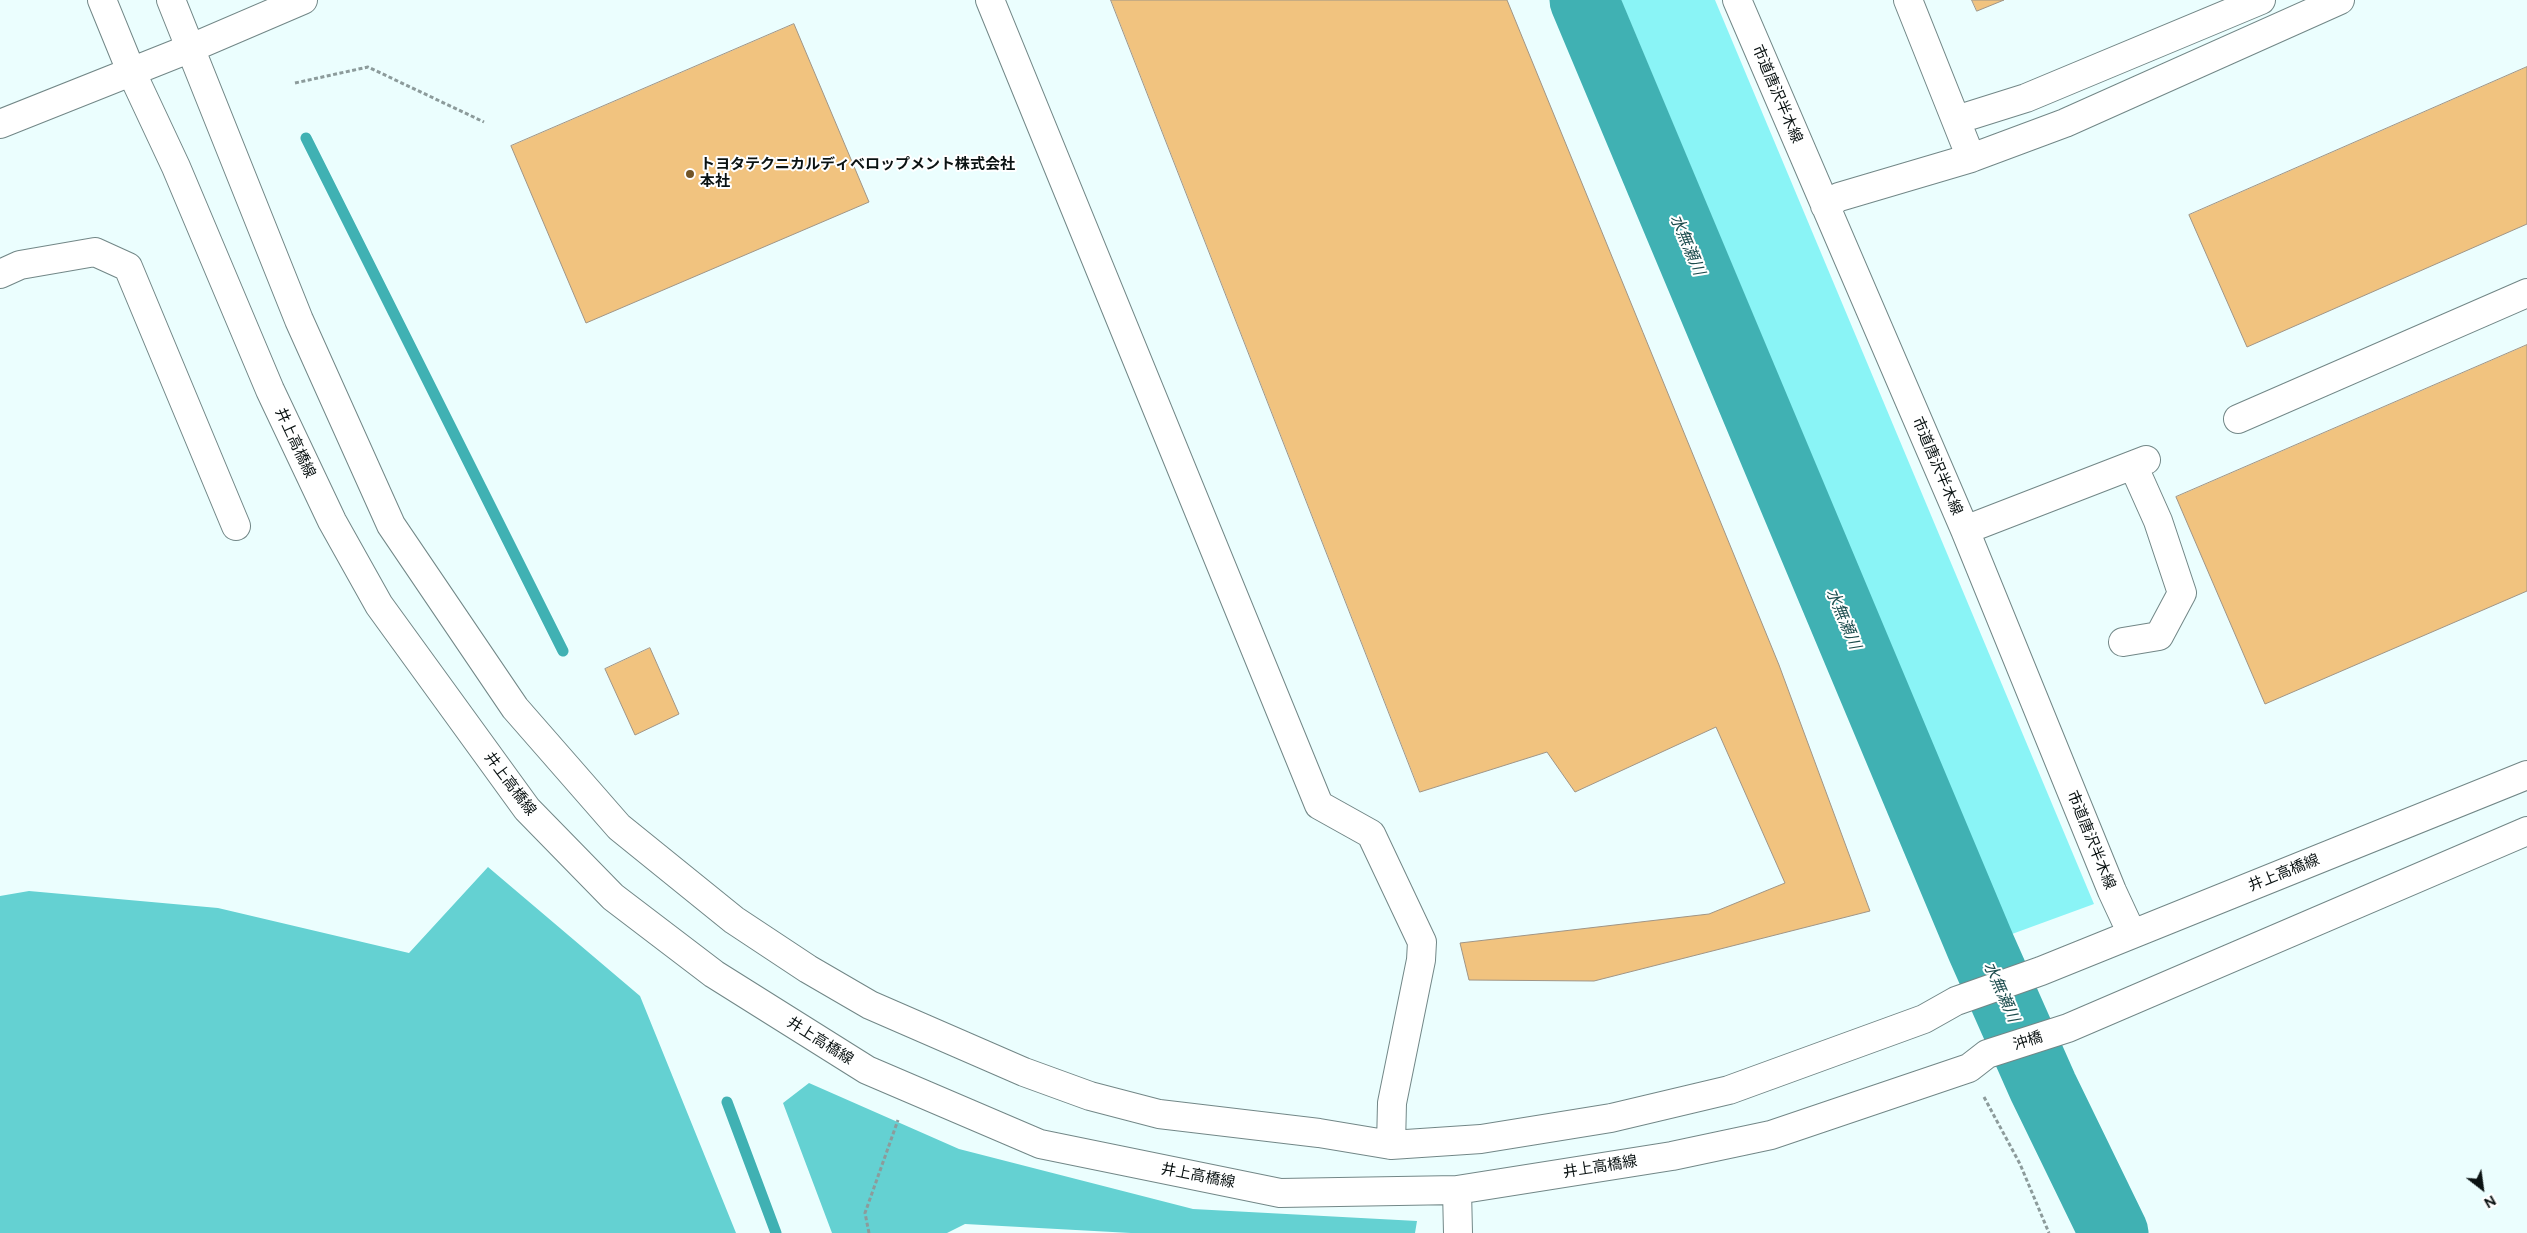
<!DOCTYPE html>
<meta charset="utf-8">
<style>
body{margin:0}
#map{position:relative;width:2527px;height:1233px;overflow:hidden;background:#ebfefe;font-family:Figtree,sans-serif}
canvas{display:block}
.north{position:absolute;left:2457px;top:1163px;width:50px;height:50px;-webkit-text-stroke:4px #fff;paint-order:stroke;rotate:150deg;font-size:14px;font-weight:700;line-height:20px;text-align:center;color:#0b1313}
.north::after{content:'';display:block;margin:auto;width:18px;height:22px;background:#0b1313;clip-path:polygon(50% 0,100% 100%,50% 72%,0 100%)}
</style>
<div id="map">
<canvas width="2527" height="1233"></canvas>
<div class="north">N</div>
</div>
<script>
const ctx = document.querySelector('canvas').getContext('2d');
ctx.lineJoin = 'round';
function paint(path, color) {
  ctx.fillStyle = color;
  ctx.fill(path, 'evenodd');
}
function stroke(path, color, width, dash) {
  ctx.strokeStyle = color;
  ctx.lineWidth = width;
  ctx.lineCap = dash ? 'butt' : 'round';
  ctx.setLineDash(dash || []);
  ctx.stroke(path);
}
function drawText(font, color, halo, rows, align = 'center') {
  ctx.font = font + ' Figtree,"Noto Sans JP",sans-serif';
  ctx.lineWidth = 4;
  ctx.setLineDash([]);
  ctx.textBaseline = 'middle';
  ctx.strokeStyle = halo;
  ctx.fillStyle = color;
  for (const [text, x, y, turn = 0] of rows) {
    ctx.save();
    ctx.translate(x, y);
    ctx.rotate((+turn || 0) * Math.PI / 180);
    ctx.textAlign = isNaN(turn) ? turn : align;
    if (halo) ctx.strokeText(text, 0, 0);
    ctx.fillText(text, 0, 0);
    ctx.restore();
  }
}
const green = new Path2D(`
 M 1621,0 L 1715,0 L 2094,904 L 2012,934 Z`);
const forest = new Path2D(`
 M 488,867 L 640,996 L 736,1233 L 0,1233 L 0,896 L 29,891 L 218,908 L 409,953 Z
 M 809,1083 L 959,1149 L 1193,1209 L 1417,1221 L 1415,1233 L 1131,1233 L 965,1224 L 947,1233 L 832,1233 L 783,1103 Z`);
const stream = new Path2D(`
 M 306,138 L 563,651
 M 727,1102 L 776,1233`);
const river = new Path2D(`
 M 1584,0 L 1981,947 L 2043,1087 L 2114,1233`);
const building = new Path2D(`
 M 1111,0 L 1507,0 L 1779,665 L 1870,911 L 1594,981 L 1469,980 L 1460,943 L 1709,914 L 1785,883 L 1716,727 L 1575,792 L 1547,752 L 1420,792 Z
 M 1972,0 L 2004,0 L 1977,11 Z
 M 794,24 L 869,202 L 586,323 L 511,146 Z
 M 2527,67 L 2527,224 L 2247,347 L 2189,215 Z
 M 2527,345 L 2527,591 L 2265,704 L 2176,497 Z
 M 650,648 L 679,714 L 635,735 L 605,669 Z`);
const path = new Path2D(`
 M 295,83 L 368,67 L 484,122
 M 1984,1097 L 2020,1164 L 2049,1233
 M 869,1233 L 865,1213 L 898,1120`);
const minor = new Path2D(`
 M 102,0 L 131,71 L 176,167 L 270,390 L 332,521 L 379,605 L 527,809 L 613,897 L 714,974 L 867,1070 L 1040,1144 L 1280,1193 L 1457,1190 L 1672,1156 L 1771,1135 L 1969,1068 L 1987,1054 L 2068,1028 L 2527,831
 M 171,0 L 299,320 L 391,525 L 515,708 L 619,827 L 734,920 L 808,969 L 870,1005 L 1024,1072 L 1090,1096 L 1159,1114 L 1319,1133 L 1391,1145 L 1481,1139 L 1611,1118 L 1729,1090 L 1924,1019 L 1956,1001 L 2041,971 L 2527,775
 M 990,0 L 1319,805 L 1371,834 L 1422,942 L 1421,960 L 1392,1103 L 1391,1145
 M 1737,0 L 1965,530 L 2112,891 L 2132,934
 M 1956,120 L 2026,98 L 2261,0
 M 0,124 L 191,48 L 303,0
 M 1971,158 L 2065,123 L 2340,0
 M 1825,206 L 1839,197 L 1971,158 L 1908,0
 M 0,274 L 20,265 L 95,252 L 128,267 L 236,526
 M 2238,419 L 2527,293
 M 1965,530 L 2146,460
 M 2123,642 L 2159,636 L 2182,593 L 2158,521 L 2133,465
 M 1457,1190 L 1458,1233`);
const markers = [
 [690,174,5,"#715427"]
];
const streetNames = [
 ["市道唐沢半木線",1777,94,67],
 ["井上高橋線",295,443,65],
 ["市道唐沢半木線",1937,466,67],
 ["井上高橋線",510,784,53],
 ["市道唐沢半木線",2091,840,68],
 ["井上高橋線",2284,873,-22],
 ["井上高橋線",820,1041,32],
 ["沖橋",2028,1041,-18],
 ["井上高橋線",1600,1167,-9],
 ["井上高橋線",1198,1176,11]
];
const poiNames = [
 ["トヨタテクニカルディベロップメント株式会社",700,165],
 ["本社",700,182]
];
const waterNames = [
 ["水無瀬川",1687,245,67],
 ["水無瀬川",1843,619,67],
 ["水無瀬川",2001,992,66]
];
paint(green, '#8af4f6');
paint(forest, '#64d1d2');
stroke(stream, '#40b1b3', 11);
stroke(river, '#40b1b3', 69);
paint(building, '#f1c37f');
stroke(building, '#a09586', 1);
stroke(minor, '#728787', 30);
stroke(path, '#8c9b9b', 3, [4, 2.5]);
stroke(minor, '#fff', 28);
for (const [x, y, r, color] of markers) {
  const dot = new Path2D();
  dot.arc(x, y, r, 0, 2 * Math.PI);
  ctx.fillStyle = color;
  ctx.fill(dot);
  stroke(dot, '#fff', 2);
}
drawText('15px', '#0b1313', '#fff', streetNames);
drawText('bold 15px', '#0b1313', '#fff', poiNames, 'left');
drawText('italic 16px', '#1d4d4e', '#fff', waterNames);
</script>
